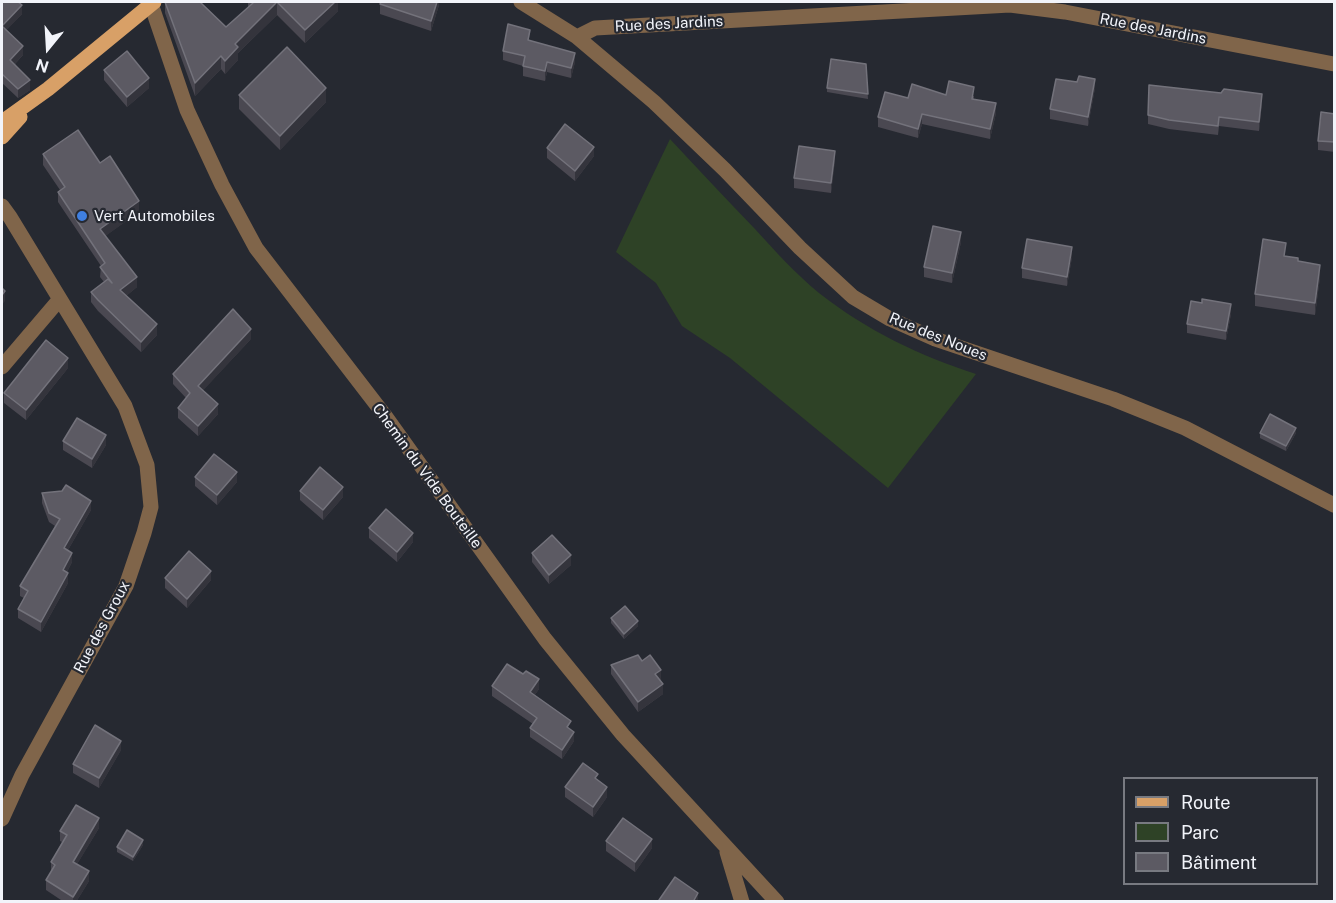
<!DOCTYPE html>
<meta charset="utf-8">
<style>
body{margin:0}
#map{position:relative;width:1336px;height:903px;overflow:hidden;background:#262931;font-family:"Public Sans",sans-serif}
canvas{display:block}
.frame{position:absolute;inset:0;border:3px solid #f2f4fa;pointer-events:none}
.legend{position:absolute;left:1123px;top:777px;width:195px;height:108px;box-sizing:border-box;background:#262931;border:2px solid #787a81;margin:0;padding:8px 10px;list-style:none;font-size:18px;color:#f2f4fa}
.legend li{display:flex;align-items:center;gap:12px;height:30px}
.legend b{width:30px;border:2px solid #787a81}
.north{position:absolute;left:18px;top:18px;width:60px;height:60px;-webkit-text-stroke:4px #262931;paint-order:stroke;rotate:198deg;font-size:16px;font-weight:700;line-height:24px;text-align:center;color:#f2f4fa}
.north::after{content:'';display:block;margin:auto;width:21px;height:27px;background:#f2f4fa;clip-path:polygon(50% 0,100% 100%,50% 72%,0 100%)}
</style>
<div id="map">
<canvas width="1336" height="903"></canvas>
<div class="frame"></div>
<ul class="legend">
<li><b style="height:8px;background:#d8a067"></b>Route</li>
<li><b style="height:16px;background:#2e4226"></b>Parc</li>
<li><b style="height:16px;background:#5c5a63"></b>Bâtiment</li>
</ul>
<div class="north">N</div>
</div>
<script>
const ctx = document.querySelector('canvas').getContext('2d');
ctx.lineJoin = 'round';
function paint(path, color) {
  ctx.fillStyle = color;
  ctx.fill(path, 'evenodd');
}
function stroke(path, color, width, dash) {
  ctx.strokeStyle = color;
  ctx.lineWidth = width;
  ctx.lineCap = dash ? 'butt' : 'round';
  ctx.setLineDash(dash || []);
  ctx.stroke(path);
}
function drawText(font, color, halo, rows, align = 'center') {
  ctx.font = font + ' "Public Sans",sans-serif';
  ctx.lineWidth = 4.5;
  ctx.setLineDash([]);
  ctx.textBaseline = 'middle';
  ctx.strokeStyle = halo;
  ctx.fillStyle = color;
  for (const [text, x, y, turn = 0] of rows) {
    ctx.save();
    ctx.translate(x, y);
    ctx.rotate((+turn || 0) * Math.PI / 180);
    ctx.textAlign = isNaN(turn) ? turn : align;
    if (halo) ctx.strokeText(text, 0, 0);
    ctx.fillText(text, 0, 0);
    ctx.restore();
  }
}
const green = new Path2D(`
 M 670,139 C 698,169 726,199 755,229 C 775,251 796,274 819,293 C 866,330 920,356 976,374 L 888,488 L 730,358 L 682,326 L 656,283 L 616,252 Z`);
const minor = new Path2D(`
 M 521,2 L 577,37 L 654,102 L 725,170 L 800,248 L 853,297 L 890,319 L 935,339 L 1113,399 L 1185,428 L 1334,505
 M 151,4 L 187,110 L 222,185 L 256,248 L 386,417 L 545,639 L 623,735 L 777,902
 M 577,37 L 595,28 L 1010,5 L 1065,12 L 1334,64
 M 2,206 L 10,217 L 125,406 L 147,465 L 151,507 L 144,533 L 126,586 L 22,775 L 2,819
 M 2,367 L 59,300
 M 727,852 L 742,902`);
const major = new Path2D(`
 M 2,122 L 48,89 L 154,2
 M 2,137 L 20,117`);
const wall = new Path2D(`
 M 2,2 L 22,14 L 6,30 L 23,55 L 15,64 L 30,90 L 18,98 L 2,83 Z
 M 165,2 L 200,2 L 226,27 L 248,8 L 248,2 L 338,2 L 338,11 L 305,43 L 277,15 L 238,53 L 238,60 L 225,74 L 221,69 L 195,96 L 165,13 Z
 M 439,2 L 439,5 L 431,31 L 380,14 L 380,4 Z
 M 530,40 L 575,62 L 571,78 L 547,72 L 545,81 L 523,76 L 523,66 L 503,60 L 503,51 Z
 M 866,64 L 868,99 L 827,92 L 827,88 Z
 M 104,70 L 149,88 L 127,107 L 104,80 Z
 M 1095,88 L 1088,126 L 1050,119 L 1050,109 Z
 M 239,95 L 326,102 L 280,150 L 239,109 Z
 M 946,95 L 974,96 L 974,99 L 996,113 L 990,139 L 922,124 L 918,138 L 878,127 L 878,117 Z
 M 1262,103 L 1259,131 L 1219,126 L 1218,135 L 1169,129 L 1148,124 L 1148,115 Z
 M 1335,114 L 1335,152 L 1318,150 L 1318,141 Z
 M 547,148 L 594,156 L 575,181 L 547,158 Z
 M 43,154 L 100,163 L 139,212 L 105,236 L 137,287 L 126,296 L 157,335 L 141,352 L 98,311 L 91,302 L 91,292 L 104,282 L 100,277 L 101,266 L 58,202 L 58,192 L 60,190 L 43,165 Z
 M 835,160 L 831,193 L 794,188 L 794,178 Z
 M 961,242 L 952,283 L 924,277 L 924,267 Z
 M 1072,257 L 1067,286 L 1022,278 L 1022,268 Z
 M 1298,261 L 1320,277 L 1315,315 L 1255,306 L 1255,294 Z
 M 1231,314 L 1226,340 L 1187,333 L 1187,324 Z
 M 251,339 L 203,390 L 218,414 L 198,436 L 178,418 L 178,408 L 186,398 L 173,384 L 173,374 Z
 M 68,368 L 26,420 L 4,403 L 4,393 Z
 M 1260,433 L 1296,433 L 1286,451 L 1260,438 Z
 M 63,441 L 106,445 L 92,468 L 63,450 Z
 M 195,477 L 237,482 L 217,505 L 195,486 Z
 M 300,491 L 343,497 L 323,520 L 300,500 Z
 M 42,493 L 91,510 L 68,550 L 72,562 L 67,572 L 68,583 L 41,632 L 18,618 L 18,609 L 24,598 L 20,596 L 20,586 L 55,526 L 49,522 L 42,503 Z
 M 369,528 L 413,542 L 397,562 L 369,538 Z
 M 532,553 L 571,565 L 549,584 L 532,562 Z
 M 165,578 L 211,580 L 187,608 L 165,588 Z
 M 611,618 L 638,626 L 624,639 L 611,623 Z
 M 642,661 L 661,680 L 660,681 L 663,694 L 638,712 L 611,674 L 611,665 Z
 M 523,674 L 539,689 L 534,696 L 571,730 L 574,741 L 562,759 L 530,737 L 530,728 L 533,724 L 492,696 L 492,686 Z
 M 121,750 L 99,788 L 73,773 L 73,764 Z
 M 598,780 L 607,797 L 593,817 L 565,797 L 565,787 Z
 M 99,828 L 77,864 L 89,881 L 76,902 L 64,902 L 46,890 L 46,880 L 51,872 L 51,862 L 62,842 L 60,841 L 60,831 Z
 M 606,841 L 652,848 L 635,872 L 606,851 Z
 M 143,845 L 133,861 L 117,852 L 117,847 Z`);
const shadedWall = new Path2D(`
 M 277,2 L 277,15 L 238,53 L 238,60 L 225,74 L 225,61 L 235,44 Z
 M 335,2 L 338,2 L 338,11 L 305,43 L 305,30 Z
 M 437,2 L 439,2 L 439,5 L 431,31 L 431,21 Z
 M 22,5 L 22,14 L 2,35 L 2,26 Z
 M 23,46 L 23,55 L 10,69 L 10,60 Z
 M 575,53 L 575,62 L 571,78 L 571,68 Z
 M 221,56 L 221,69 L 195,96 L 195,83 Z
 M 547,62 L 547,72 L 545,81 L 545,71 Z
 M 149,78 L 149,88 L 127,107 L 127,97 Z
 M 1095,79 L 1095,88 L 1088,126 L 1088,117 Z
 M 30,80 L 30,90 L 18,98 L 18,89 Z
 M 326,88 L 326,102 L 280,150 L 280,136 Z
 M 1262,94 L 1262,103 L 1259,131 L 1259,122 Z
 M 996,103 L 996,113 L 990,139 L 990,129 Z
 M 922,114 L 922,124 L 918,138 L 918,129 Z
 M 594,147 L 594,156 L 575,181 L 575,171 Z
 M 835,151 L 835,160 L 831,193 L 831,183 Z
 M 139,201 L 139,212 L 100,240 L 100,229 Z
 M 961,232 L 961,242 L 952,283 L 952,273 Z
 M 1072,247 L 1072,257 L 1067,286 L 1067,277 Z
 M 1320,265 L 1320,277 L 1315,315 L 1315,303 Z
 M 137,277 L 137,287 L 120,301 L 120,290 Z
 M 5,291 L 5,301 L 2,305 L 2,295 Z
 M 1231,304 L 1231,314 L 1226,340 L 1226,331 Z
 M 157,324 L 157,335 L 141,352 L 141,342 Z
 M 251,329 L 251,339 L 198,396 L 198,386 Z
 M 68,358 L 68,368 L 26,420 L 26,410 Z
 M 218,404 L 218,414 L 198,436 L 198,426 Z
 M 1296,428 L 1296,433 L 1286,451 L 1286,446 Z
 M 106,435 L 106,445 L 92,468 L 92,459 Z
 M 237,472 L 237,482 L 217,505 L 217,495 Z
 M 343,487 L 343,497 L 323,520 L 323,510 Z
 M 91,501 L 91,510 L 64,557 L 64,548 Z
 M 413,533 L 413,542 L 397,562 L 397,552 Z
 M 72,553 L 72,562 L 63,580 L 63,570 Z
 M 571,555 L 571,565 L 549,584 L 549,575 Z
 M 211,571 L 211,580 L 187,608 L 187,599 Z
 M 68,573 L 68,583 L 41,632 L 41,622 Z
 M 638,621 L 638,626 L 624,639 L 624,634 Z
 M 661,670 L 661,680 L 655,684 L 655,674 Z
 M 539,679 L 539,689 L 530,702 L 530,692 Z
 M 663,684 L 663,694 L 638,712 L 638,702 Z
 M 574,732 L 574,741 L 562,759 L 562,750 Z
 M 121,741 L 121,750 L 99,788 L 99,778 Z
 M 607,787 L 607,797 L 593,817 L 593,807 Z
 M 99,818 L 99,828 L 73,871 L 73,862 Z
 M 652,839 L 652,848 L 635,872 L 635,862 Z
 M 143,840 L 143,845 L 133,861 L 133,857 Z
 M 89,871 L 89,881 L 76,902 L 73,902 L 73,897 Z
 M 698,893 L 698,902 L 693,902 Z`);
const building = new Path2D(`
 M 2,2 L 18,2 L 22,5 L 2,26 Z
 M 165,2 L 200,2 L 226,27 L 253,3 L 252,2 L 335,2 L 305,30 L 277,2 L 235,44 L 238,47 L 225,61 L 221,56 L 195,83 Z
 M 381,2 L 437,2 L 431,21 L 380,4 Z
 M 508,24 L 530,30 L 528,40 L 575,53 L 571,68 L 547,62 L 545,71 L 523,66 L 525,56 L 503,51 Z
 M 2,26 L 23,46 L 10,60 L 30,80 L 18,89 L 2,74 Z
 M 287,47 L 326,88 L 280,136 L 239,95 Z
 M 127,51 L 149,78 L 127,97 L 104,70 Z
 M 831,59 L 866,64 L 868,94 L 827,88 Z
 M 1079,76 L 1095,79 L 1088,117 L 1050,109 L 1056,79 L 1077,82 Z
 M 949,81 L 974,87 L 972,99 L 996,103 L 990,129 L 922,114 L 918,129 L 878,117 L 885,92 L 908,98 L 912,84 L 946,95 Z
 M 1149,85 L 1221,93 L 1224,89 L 1262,94 L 1259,122 L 1219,117 L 1218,126 L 1169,120 L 1148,115 Z
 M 1321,112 L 1335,114 L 1335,142 L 1318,141 Z
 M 565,124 L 594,147 L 575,171 L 547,148 Z
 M 78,130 L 100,163 L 110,156 L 139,201 L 100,229 L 137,277 L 120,290 L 157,324 L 141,342 L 98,300 L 91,292 L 108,279 L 112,283 L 100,267 L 105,263 L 58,192 L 65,187 L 43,154 Z
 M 799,146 L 835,151 L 831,183 L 794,178 Z
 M 933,226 L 961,232 L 952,273 L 924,267 Z
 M 1027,239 L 1072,247 L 1067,277 L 1022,268 Z
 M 1263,239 L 1286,243 L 1284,256 L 1298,258 L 1298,261 L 1320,265 L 1315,303 L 1255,294 Z
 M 2,288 L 5,291 L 2,295 Z
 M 1202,299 L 1231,304 L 1226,331 L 1187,324 L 1191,301 L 1202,303 Z
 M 233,309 L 251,329 L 198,386 L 218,404 L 198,426 L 178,408 L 190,393 L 173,374 Z
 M 46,340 L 68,358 L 26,410 L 4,393 Z
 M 1270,414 L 1296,428 L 1286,446 L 1260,433 Z
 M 77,418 L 106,435 L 92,459 L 63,441 Z
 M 214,454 L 237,472 L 217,495 L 195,477 Z
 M 320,467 L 343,487 L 323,510 L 300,491 Z
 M 66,485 L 91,501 L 64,548 L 72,553 L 63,570 L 68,573 L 41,622 L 18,609 L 28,591 L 20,586 L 60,519 L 49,513 L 42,493 L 62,491 Z
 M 386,509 L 413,533 L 397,552 L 369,528 Z
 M 552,535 L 571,555 L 549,575 L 532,553 Z
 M 189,551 L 211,571 L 187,599 L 165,578 Z
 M 625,606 L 638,621 L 624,634 L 611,618 Z
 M 638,655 L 642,661 L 650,655 L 661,670 L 655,674 L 663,684 L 638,702 L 611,665 Z
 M 507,664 L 523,674 L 526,671 L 539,679 L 530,692 L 571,721 L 567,727 L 574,732 L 562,750 L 530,728 L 537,718 L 492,686 Z
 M 95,725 L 121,741 L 99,778 L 73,764 Z
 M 583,763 L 598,774 L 595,778 L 607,787 L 593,807 L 565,787 Z
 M 76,805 L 99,818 L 73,862 L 89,871 L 73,897 L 46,880 L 55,865 L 51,862 L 67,835 L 60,831 Z
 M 623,818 L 652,839 L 635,862 L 606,841 Z
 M 127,830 L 143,840 L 133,857 L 117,847 Z
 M 675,877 L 698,893 L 693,902 L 661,902 L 659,900 Z`);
const markers = [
 [82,216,6,"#3f7fe0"]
];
const streetNames = [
 ["Rue des Jardins",669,24,-3],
 ["Rue des Jardins",1153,29,11],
 ["Rue des Noues",938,337,22],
 ["Chemin du Vide Bouteille",427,476,54],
 ["Rue des Groux",102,627,-62]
];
const poiNames = [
 ["Vert Automobiles",94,216]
];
paint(green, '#2e4226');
stroke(minor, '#80654a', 15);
stroke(major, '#d8a067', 15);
paint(wall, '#4a4851');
paint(shadedWall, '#34343c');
paint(building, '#5c5a63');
stroke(building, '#73727b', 1.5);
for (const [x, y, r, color] of markers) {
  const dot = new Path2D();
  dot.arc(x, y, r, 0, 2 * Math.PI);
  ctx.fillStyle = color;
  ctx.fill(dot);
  stroke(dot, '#262931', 2);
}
drawText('15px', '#f2f4fa', '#262931', streetNames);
drawText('15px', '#f2f4fa', '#262931', poiNames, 'left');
</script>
